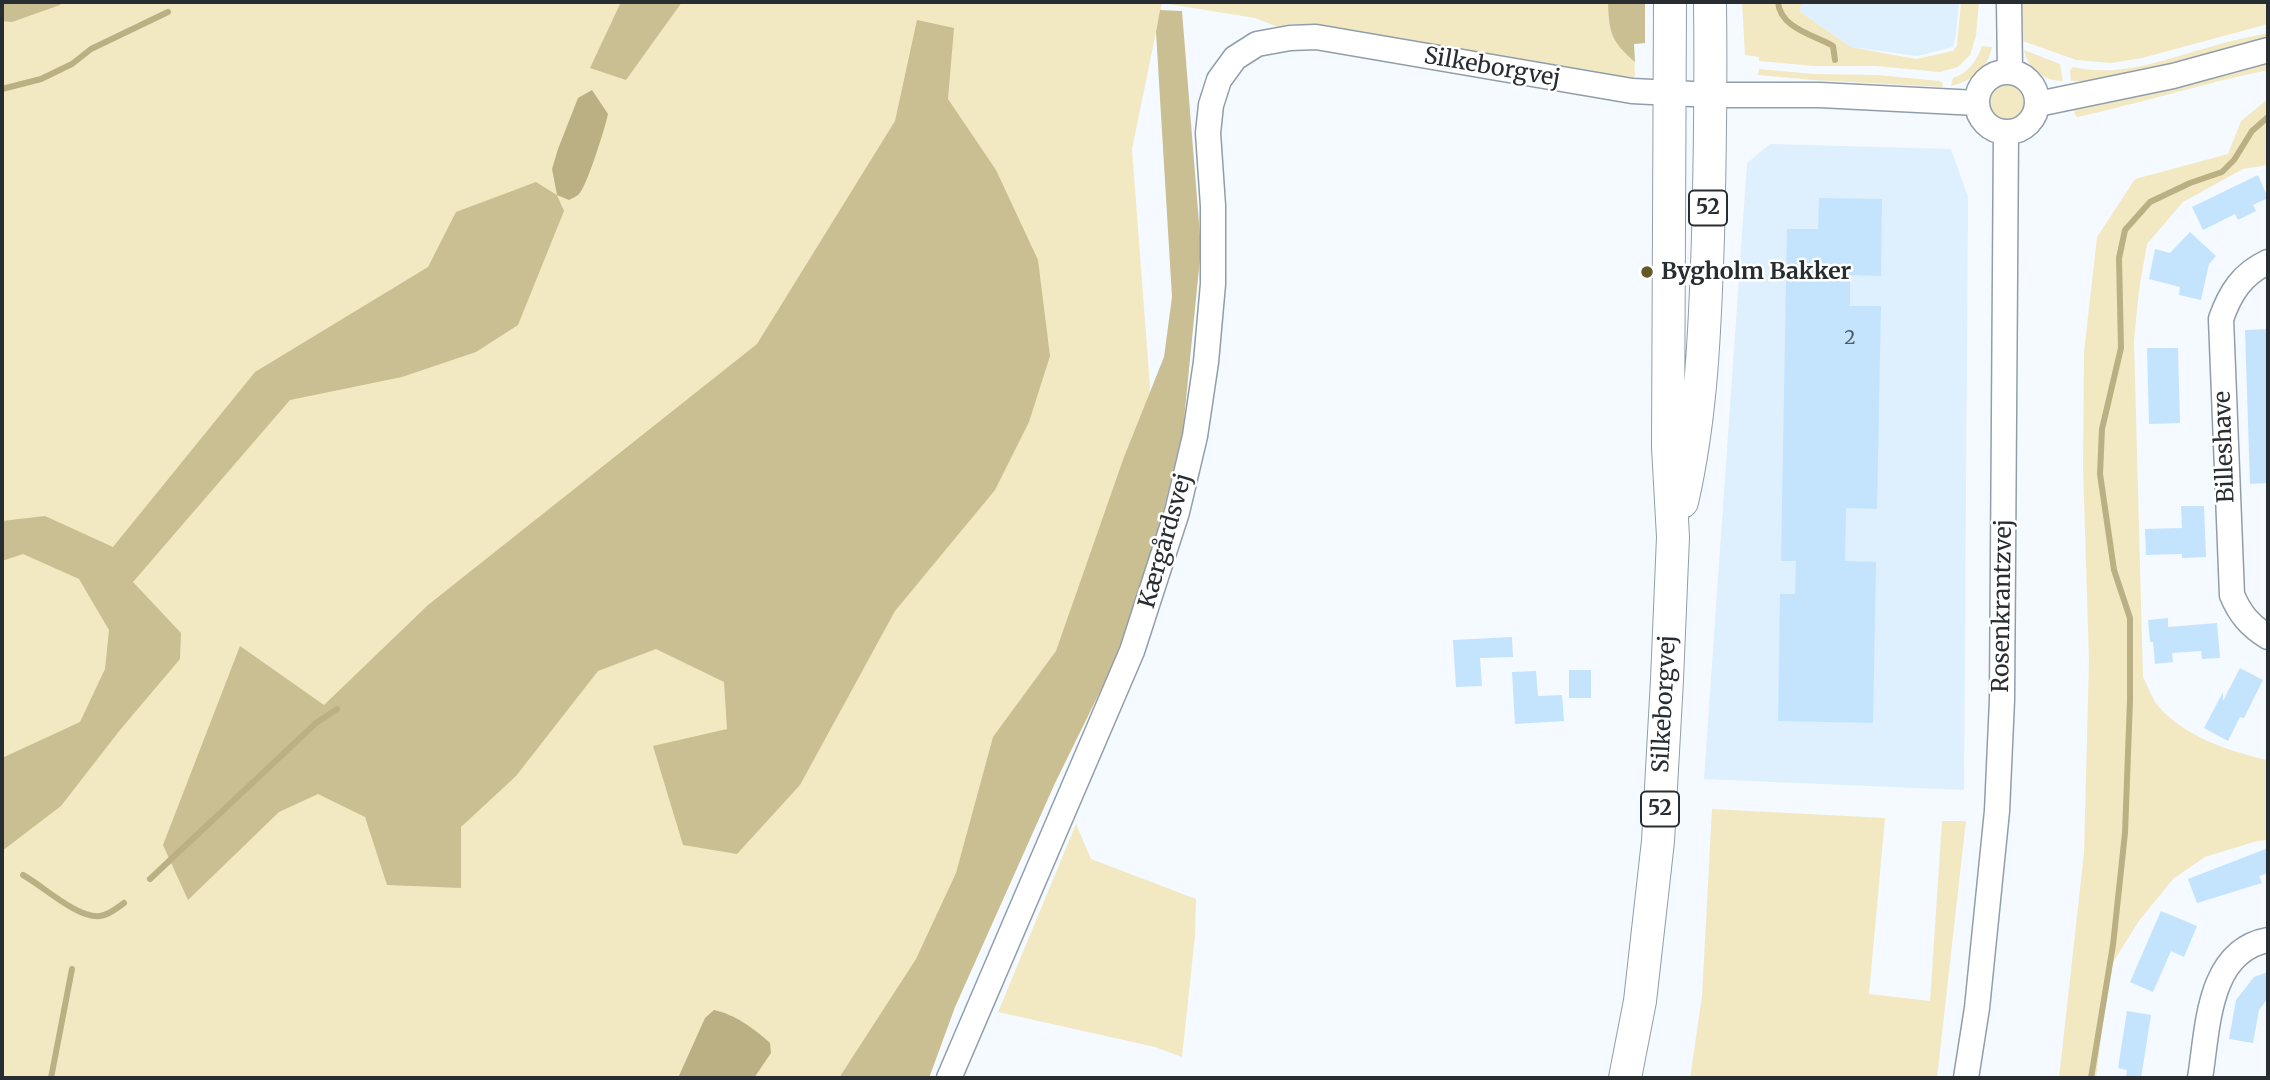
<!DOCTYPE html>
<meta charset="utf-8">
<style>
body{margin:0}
#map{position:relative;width:2270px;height:1080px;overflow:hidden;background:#f4faff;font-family:Merriweather,serif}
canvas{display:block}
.frame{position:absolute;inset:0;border:4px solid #282d31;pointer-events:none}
</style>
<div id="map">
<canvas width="2270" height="1080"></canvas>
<div class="frame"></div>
</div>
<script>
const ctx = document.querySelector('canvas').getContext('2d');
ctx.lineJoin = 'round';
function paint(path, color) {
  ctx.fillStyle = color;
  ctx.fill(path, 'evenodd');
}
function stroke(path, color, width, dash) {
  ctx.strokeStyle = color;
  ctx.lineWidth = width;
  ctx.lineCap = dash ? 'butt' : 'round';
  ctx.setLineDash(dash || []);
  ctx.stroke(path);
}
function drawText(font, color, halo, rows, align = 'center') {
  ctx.font = font + ' Merriweather,serif';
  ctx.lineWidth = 5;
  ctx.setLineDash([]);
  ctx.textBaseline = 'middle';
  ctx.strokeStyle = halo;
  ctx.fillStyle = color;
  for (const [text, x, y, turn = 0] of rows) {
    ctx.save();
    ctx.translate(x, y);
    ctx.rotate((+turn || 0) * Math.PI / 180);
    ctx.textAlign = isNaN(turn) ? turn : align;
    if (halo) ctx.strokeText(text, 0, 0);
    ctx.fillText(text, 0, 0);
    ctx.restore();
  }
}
const built = new Path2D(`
 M 1803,2 L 1959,2 L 1956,35 L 1953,47 L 1917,56 L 1851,47 L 1799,11 Z
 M 1770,144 L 1951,149 L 1968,197 L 1964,790 L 1704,779 L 1747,163 Z`);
const green = new Path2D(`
 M 2,2 L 1645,2 L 1645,43 L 1634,44 L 1635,78 L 1626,82 L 1292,24 L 1278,27 L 1255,18 L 1162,3 L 1132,149 L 1150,387 L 1134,549 L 1119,653 L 1055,783 L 955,1007 L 929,1078 L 2,1078 Z
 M 1742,2 L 1803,2 L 1799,11 L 1851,47 L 1916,59 L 1953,51 L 1957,45 L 1961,2 L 1979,2 L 1976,36 L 1970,55 L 1958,67 L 1940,72 L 1876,66 L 1814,66 L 1759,61 L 1759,57 L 1745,55 Z
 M 2021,2 L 2268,2 L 2268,24 L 2142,58 L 2111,63 L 2076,60 L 2023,41 Z
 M 2268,33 L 2268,39 C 2205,57 2138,83 2071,81 L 2070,70 L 2073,67 C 2121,78 2165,59 2210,47 C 2229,41 2249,37 2268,33 Z
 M 1982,46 L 1992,47 C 1988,69 1971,81 1951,86 L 1953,78 C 1969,73 1977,60 1982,46 Z
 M 2024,50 L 2060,64 L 2063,81 C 2044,81 2028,70 2024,50 Z
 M 2268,62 L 2268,70 C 2204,83 2141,103 2078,117 L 2075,115 L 2074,110 L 2140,96 Z
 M 1759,69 L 1814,74 L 1878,75 L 1939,81 L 1942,82 L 1943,87 L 1813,80 L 1758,75 Z
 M1989 102a18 18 0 1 1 36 0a18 18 0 1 1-36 0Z
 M 2268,99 L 2268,165 L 2243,169 L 2183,202 L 2147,244 L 2139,290 L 2134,341 L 2143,677 C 2148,686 2152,699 2159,707 C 2185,737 2231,752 2268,760 L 2268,840 L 2257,841 L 2205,857 L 2173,879 L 2139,921 L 2110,967 L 2096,1078 L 2059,1078 L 2084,853 L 2089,661 L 2083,467 L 2084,352 L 2097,237 L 2135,179 L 2228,154 L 2241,121 Z
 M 1712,809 L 1885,818 L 1869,994 L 1930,1001 L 1942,821 L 1966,821 L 1937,1078 L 1690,1078 L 1702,996 Z
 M 1076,824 L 1091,859 L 1196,899 L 1195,936 L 1182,1057 L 1155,1047 L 998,1012 Z`);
const forest = new Path2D(`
 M 2,2 L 63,2 L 60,5 L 12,22 L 2,21 Z
 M 621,2 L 682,2 L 626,80 L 590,68 Z
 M 1608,2 L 1645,2 L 1645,43 L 1634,44 L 1635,62 C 1611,41 1609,33 1608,2 Z
 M 1160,10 L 1182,11 L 1201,248 L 1183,430 L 1162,517 L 1119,653 L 1055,783 L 955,1007 L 929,1078 L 839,1078 L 916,959 L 956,873 L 993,737 L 1056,651 L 1124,457 L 1164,357 L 1172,297 L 1156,32 Z
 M 917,20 L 954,28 L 948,99 L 996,170 L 1038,260 L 1050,356 L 1029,422 L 995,490 L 895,611 L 800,785 L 737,854 L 683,845 L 653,746 L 727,729 L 724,682 L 656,649 L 598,671 L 516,776 L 461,827 L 461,888 L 387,885 L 365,817 L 318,794 L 279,812 L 188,900 L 163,845 L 240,646 L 324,705 L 428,605 L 757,344 L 895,121 Z
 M 536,182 L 557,195 L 564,211 L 518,325 L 476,352 L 402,377 L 290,400 L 133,582 L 181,633 L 180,659 L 120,730 L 61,806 L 2,851 L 2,758 L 80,722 L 105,669 L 109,630 L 79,579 L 23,554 L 2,561 L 2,521 L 45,516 L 113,547 L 255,372 L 428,267 L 456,212 Z`);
const water = new Path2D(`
 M 592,90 L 608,114 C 605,128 587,186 579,194 C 576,197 572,198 569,200 L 557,195 L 552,169 L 558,149 L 578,98 Z
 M 714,1010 C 734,1014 755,1029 770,1043 L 771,1053 L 754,1078 L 678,1078 L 705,1018 Z`);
const stream = new Path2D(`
 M 1778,2 C 1780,28 1814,35 1833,46 L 1835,60
 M 2,89 L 41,79 L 72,64 L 91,49 L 168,12
 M 23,875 C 43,886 78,919 100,916 C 109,915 117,908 124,903
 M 150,879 L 316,723 L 337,709
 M 51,1078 L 72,969
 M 2091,1078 L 2113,945 L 2125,833 L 2130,700 L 2130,618 L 2114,570 L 2100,474 L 2102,429 L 2121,348 L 2119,258 L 2125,230 L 2150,202 L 2190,183 L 2222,172 L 2234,160 L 2252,131 L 2268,117`);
const building = new Path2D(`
 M 2258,175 L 2268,198 L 2253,205 L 2256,211 L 2238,220 L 2235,214 L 2203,230 L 2192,207 Z
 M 1819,198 L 1882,199 L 1881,276 L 1850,275 L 1850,306 L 1881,306 L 1877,509 L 1846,508 L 1845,561 L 1876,562 L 1873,723 L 1778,721 L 1780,594 L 1795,594 L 1796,561 L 1781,561 L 1787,229 L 1818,229 Z
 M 2190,232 L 2216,256 L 2209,264 L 2201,300 L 2179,295 L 2180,287 L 2149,279 L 2155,249 L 2170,253 Z
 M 2268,329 L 2268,483 L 2250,484 L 2245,330 Z
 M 2147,348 L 2178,348 L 2180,423 L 2149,424 Z
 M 2181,506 L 2204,506 L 2206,557 L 2182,558 L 2182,554 L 2146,555 L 2145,529 L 2182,528 Z
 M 2168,618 L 2168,627 L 2217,623 L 2220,658 L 2202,659 L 2201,651 L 2172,653 L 2173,662 L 2155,664 L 2153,642 L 2150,642 L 2148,620 Z
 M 1512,637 L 1513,657 L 1480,658 L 1482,686 L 1456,687 L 1453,640 Z
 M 2240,668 L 2263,680 L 2244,718 L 2240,717 L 2228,741 L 2204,728 L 2223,692 L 2223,701 Z
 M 1569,670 L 1591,670 L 1591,698 L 1569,698 Z
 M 1536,671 L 1538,696 L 1562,695 L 1564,721 L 1515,724 L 1512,672 Z
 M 2268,848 L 2268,873 L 2259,876 L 2262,883 L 2197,903 L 2188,879 Z
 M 2161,911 L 2197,926 L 2184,957 L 2171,951 L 2153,992 L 2130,982 Z
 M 2268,972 L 2268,998 L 2259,1010 L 2253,1043 L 2229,1039 L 2236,1000 L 2254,977 Z
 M 2127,1011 L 2151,1015 L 2141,1078 L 2126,1078 L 2127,1070 L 2118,1068 Z`);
const minor = new Path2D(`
 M 2009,2 L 2010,71
 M1977 102a30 30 0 1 1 60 0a30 30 0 1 1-60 0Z
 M 2038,104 L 2173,76 L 2268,50
 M 2268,262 C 2242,274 2230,293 2221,319 L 2232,595 C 2240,614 2250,626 2268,637
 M 949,1078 L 1132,651 L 1177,512 L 1195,436 L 1206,362 L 1213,284 L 1213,206 L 1208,133 L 1211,105 L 1219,80 L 1235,58 L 1257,44 L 1290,38 L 1316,37 L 1632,91 L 1712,95 L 1820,95 L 1977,103
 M 1966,1078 L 1977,1008 L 1997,811 L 2002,700 L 2006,132
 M 2200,1078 C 2208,1030 2207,951 2268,940`);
const major = new Path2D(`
 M 1682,502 C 1702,415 1705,326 1708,237 C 1710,158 1711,80 1710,2
 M 1625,1078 L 1640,1001 L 1658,841 L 1667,680 L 1673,537 L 1668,447 L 1670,2`);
const markers = [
 [1647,272,7,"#645825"]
];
const numberNames = [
 ["2",1850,339]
];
const shields = [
 [1708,208,38],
 [1660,809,38]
];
const shieldNames = [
 ["52",1708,208],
 ["52",1660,809]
];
const streetNames = [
 ["Silkeborgvej",1492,68,10],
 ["Billeshave",2225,447,-92],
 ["Kærgårdsvej",1166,541,-74],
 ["Rosenkrantzvej",2003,606,-89],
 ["Silkeborgvej",1665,704,-87]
];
const poiNames = [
 ["Bygholm Bakker",1661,272]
];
paint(built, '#deeffd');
paint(green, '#f2e9c3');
paint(forest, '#c9bf92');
paint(water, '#bab083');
stroke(stream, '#bab083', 6);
paint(building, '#c4e4fd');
stroke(minor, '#919ea9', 27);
stroke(major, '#919ea9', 34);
stroke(minor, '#fff', 24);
stroke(major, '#fff', 32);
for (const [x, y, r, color] of markers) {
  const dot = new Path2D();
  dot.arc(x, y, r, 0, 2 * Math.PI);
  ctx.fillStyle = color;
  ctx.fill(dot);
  stroke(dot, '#fff', 2.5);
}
drawText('19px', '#4f5b64', null, numberNames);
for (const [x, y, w] of shields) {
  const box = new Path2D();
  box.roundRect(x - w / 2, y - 17.5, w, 35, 5);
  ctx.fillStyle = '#fff';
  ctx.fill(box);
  stroke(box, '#282d31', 2);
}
drawText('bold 21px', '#282d31', null, shieldNames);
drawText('23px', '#282d31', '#fff', streetNames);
drawText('bold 23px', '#282d31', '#fff', poiNames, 'left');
</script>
